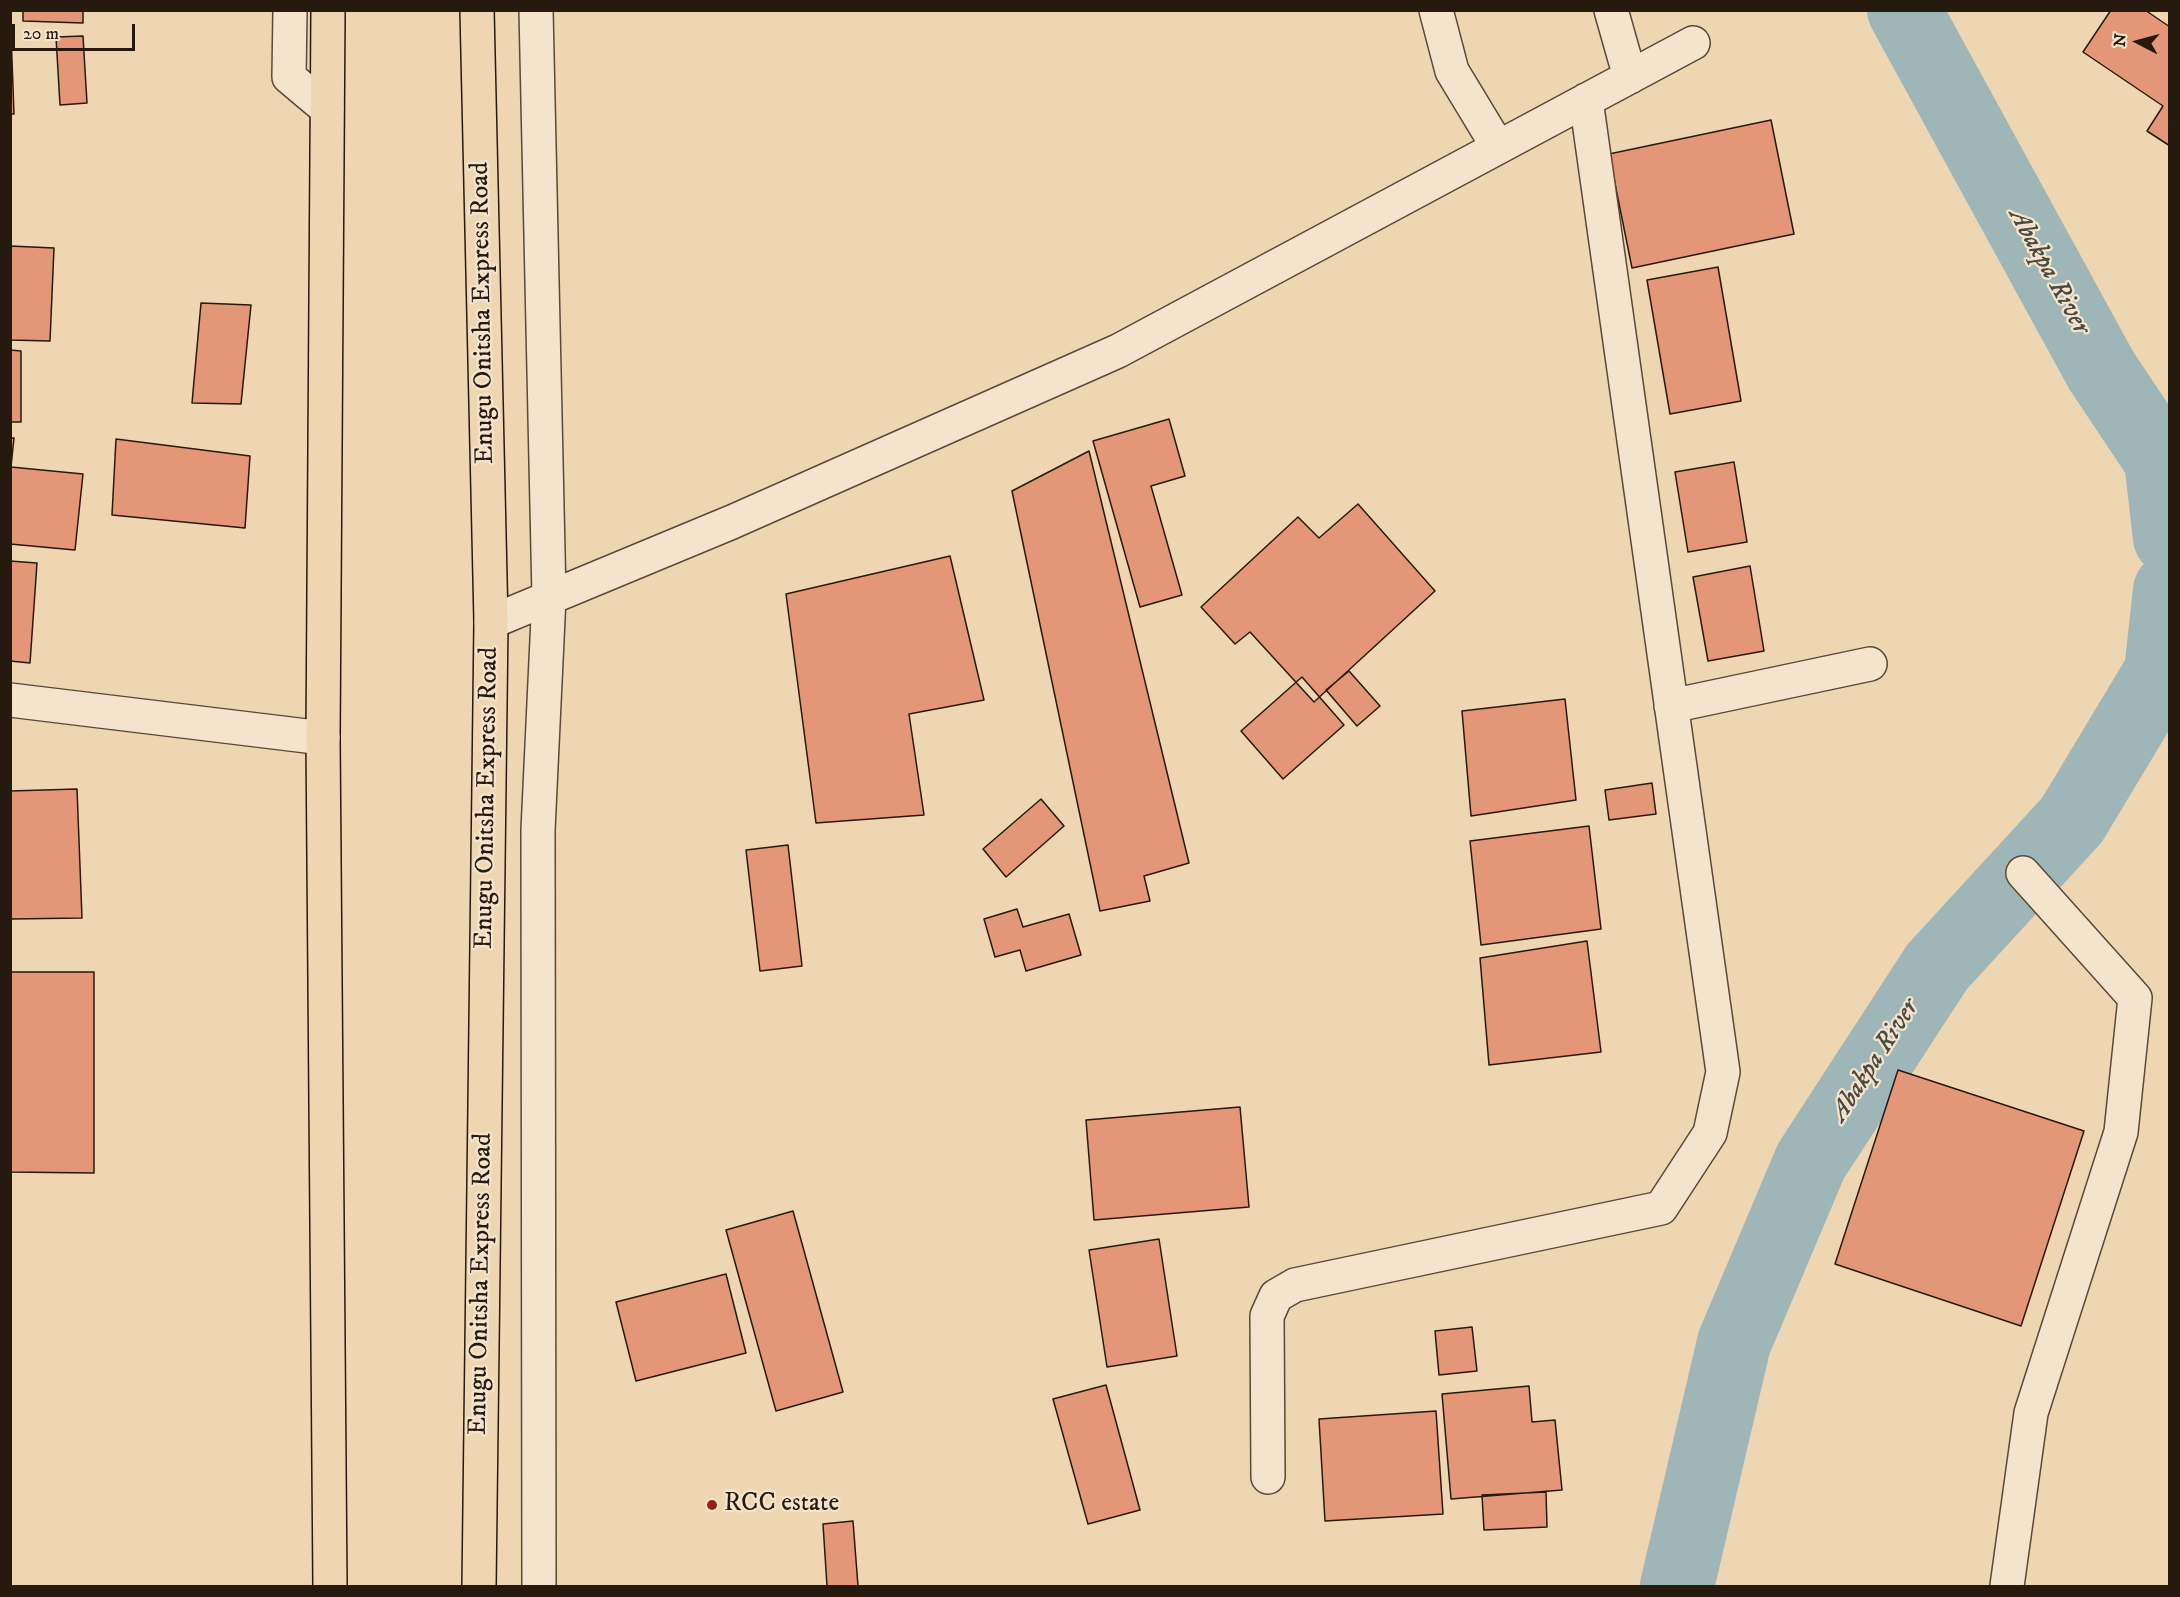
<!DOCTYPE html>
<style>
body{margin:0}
#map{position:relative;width:2180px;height:1597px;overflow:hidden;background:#efd6b2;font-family:"IM FELL DW Pica",serif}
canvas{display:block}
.frame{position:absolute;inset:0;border:12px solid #261a0f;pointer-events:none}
.north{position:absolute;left:2108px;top:12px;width:60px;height:60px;-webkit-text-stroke:4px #f5e4cd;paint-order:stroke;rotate:276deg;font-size:16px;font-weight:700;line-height:24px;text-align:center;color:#261a0f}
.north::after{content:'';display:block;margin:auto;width:21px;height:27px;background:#261a0f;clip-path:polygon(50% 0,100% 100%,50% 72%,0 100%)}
.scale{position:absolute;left:12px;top:24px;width:123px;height:27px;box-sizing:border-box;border:3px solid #261a0f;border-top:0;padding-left:8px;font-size:18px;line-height:21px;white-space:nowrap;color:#261a0f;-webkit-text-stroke:4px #f5e4cd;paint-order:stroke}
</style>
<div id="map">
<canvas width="2180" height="1597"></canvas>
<div class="frame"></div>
<div class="north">N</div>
<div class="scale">20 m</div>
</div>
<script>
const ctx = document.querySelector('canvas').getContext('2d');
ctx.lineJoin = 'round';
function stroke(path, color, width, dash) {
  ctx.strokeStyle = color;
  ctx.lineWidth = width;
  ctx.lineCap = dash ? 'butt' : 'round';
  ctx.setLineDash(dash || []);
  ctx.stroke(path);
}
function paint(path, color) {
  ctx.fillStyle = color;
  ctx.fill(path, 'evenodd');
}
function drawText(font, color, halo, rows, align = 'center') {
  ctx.font = font + ' "IM FELL DW Pica",serif';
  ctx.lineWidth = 4.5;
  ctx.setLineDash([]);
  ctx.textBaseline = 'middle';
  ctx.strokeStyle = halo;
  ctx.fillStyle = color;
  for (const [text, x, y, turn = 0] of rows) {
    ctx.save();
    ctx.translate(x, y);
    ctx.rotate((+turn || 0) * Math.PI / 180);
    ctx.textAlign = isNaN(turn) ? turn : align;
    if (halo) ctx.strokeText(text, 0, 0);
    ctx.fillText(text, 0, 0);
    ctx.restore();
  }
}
const river = new Path2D(`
 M 1904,10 L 2101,370 L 2161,460 L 2170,538
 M 1677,1586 L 1734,1343 L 1811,1161 L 1937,967 L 2072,820 L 2161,672 L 2170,590`);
const building = new Path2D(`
 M 23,10 L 83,10 L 83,23 L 23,21 Z
 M 2111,10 L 2145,10 L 2170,27 L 2170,146 L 2147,131 L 2163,106 L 2083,52 Z
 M 11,33 L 14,114 L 10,114 L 10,34 Z
 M 83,36 L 87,103 L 60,105 L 56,37 Z
 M 1771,120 L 1794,234 L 1632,268 L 1609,154 Z
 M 10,246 L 54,248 L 50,341 L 10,340 Z
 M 1718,267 L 1741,401 L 1670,414 L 1647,280 Z
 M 201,303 L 251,305 L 241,404 L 192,403 Z
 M 10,350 L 21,351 L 21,422 L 10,422 Z
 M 1169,419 L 1185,476 L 1151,486 L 1182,595 L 1140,607 L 1093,441 Z
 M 10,438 L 14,438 L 11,467 L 83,474 L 75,550 L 10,544 Z
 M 116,439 L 250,456 L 245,528 L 112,515 Z
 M 1089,451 L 1189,863 L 1144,876 L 1150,901 L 1100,911 L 1012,491 Z
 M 1734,462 L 1747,542 L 1688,552 L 1675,472 Z
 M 1358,504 L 1435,591 L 1314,702 L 1250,632 L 1235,644 L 1201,607 L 1298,517 L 1319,538 Z
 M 950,556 L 984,700 L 909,714 L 924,815 L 816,823 L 786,594 Z
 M 10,561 L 37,563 L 30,663 L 10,661 Z
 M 1750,566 L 1764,651 L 1708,661 L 1693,577 Z
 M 1349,671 L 1380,706 L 1357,726 L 1326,690 Z
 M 1302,677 L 1344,725 L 1283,779 L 1241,731 Z
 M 1565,699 L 1576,800 L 1471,816 L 1462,711 Z
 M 1652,783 L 1656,814 L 1609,820 L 1605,790 Z
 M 77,789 L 82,918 L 11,919 L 10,791 Z
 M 1041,799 L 1064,826 L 1006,877 L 983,849 Z
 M 1589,826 L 1601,929 L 1481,945 L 1470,841 Z
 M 788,845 L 802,966 L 760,971 L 746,850 Z
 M 1017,909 L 1023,927 L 1069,914 L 1081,955 L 1026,971 L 1020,950 L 995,957 L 984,919 Z
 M 1587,941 L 1601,1052 L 1489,1065 L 1480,958 Z
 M 10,972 L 94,972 L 94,1173 L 10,1172 Z
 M 1898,1070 L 2084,1131 L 2021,1326 L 1835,1264 Z
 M 1240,1107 L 1249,1207 L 1094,1220 L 1086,1120 Z
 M 793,1211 L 843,1392 L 776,1411 L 726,1230 Z
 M 1159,1239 L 1177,1356 L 1107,1367 L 1089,1250 Z
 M 726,1274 L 746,1353 L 636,1381 L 616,1302 Z
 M 1472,1327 L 1477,1371 L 1439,1375 L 1435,1331 Z
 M 1106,1385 L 1140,1510 L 1088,1524 L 1053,1399 Z
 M 1529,1386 L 1532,1422 L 1555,1420 L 1562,1490 L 1451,1499 L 1442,1394 Z
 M 1436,1411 L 1443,1514 L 1325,1521 L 1319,1419 Z
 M 1546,1492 L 1547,1527 L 1484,1530 L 1482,1495 Z
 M 853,1521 L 858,1586 L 827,1586 L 823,1524 Z`);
const street = new Path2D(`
 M 290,10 L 289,77 L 327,109
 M 536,10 L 549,597 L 538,830 L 539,1586
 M 1436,10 L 1452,71 L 1498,147
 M 1611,10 L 1630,77
 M 491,622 L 732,522 L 1118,351 L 1693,43
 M 10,700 L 323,738
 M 1671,706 L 1870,664
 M 1268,1477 L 1267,1316 L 1276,1296 L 1295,1285 L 1661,1208 L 1710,1133 L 1723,1072 L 1586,100
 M 2007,1586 L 2031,1413 L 2121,1132 L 2135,998 L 2023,873`);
const highway = new Path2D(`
 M 328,10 L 323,738 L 330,1586
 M 477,10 L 491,622 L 479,1586`);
const markers = [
 [712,1505,6,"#8f2418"]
];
const streetNames = [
 ["Enugu Onitsha Express Road",484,313,-91],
 ["Enugu Onitsha Express Road",488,798,-89],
 ["Enugu Onitsha Express Road",482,1284,-89]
];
const poiNames = [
 ["RCC estate",724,1505]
];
const waterNames = [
 ["Abakpa River",2048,272,61],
 ["Abakpa River",1876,1061,-57]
];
stroke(river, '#9fb6b8', 74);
paint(building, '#e49778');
stroke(building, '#261a0f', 1.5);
stroke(street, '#584938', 36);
stroke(highway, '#261a0f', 36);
stroke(street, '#f5e4cd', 33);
stroke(highway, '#efd6b2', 33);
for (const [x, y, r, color] of markers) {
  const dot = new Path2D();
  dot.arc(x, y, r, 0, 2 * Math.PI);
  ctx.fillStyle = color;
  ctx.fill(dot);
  stroke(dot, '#f5e4cd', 2);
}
drawText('26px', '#261a0f', '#f5e4cd', streetNames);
drawText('26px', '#261a0f', '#f5e4cd', poiNames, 'left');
drawText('italic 27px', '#4a4942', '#f5e4cd', waterNames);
</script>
